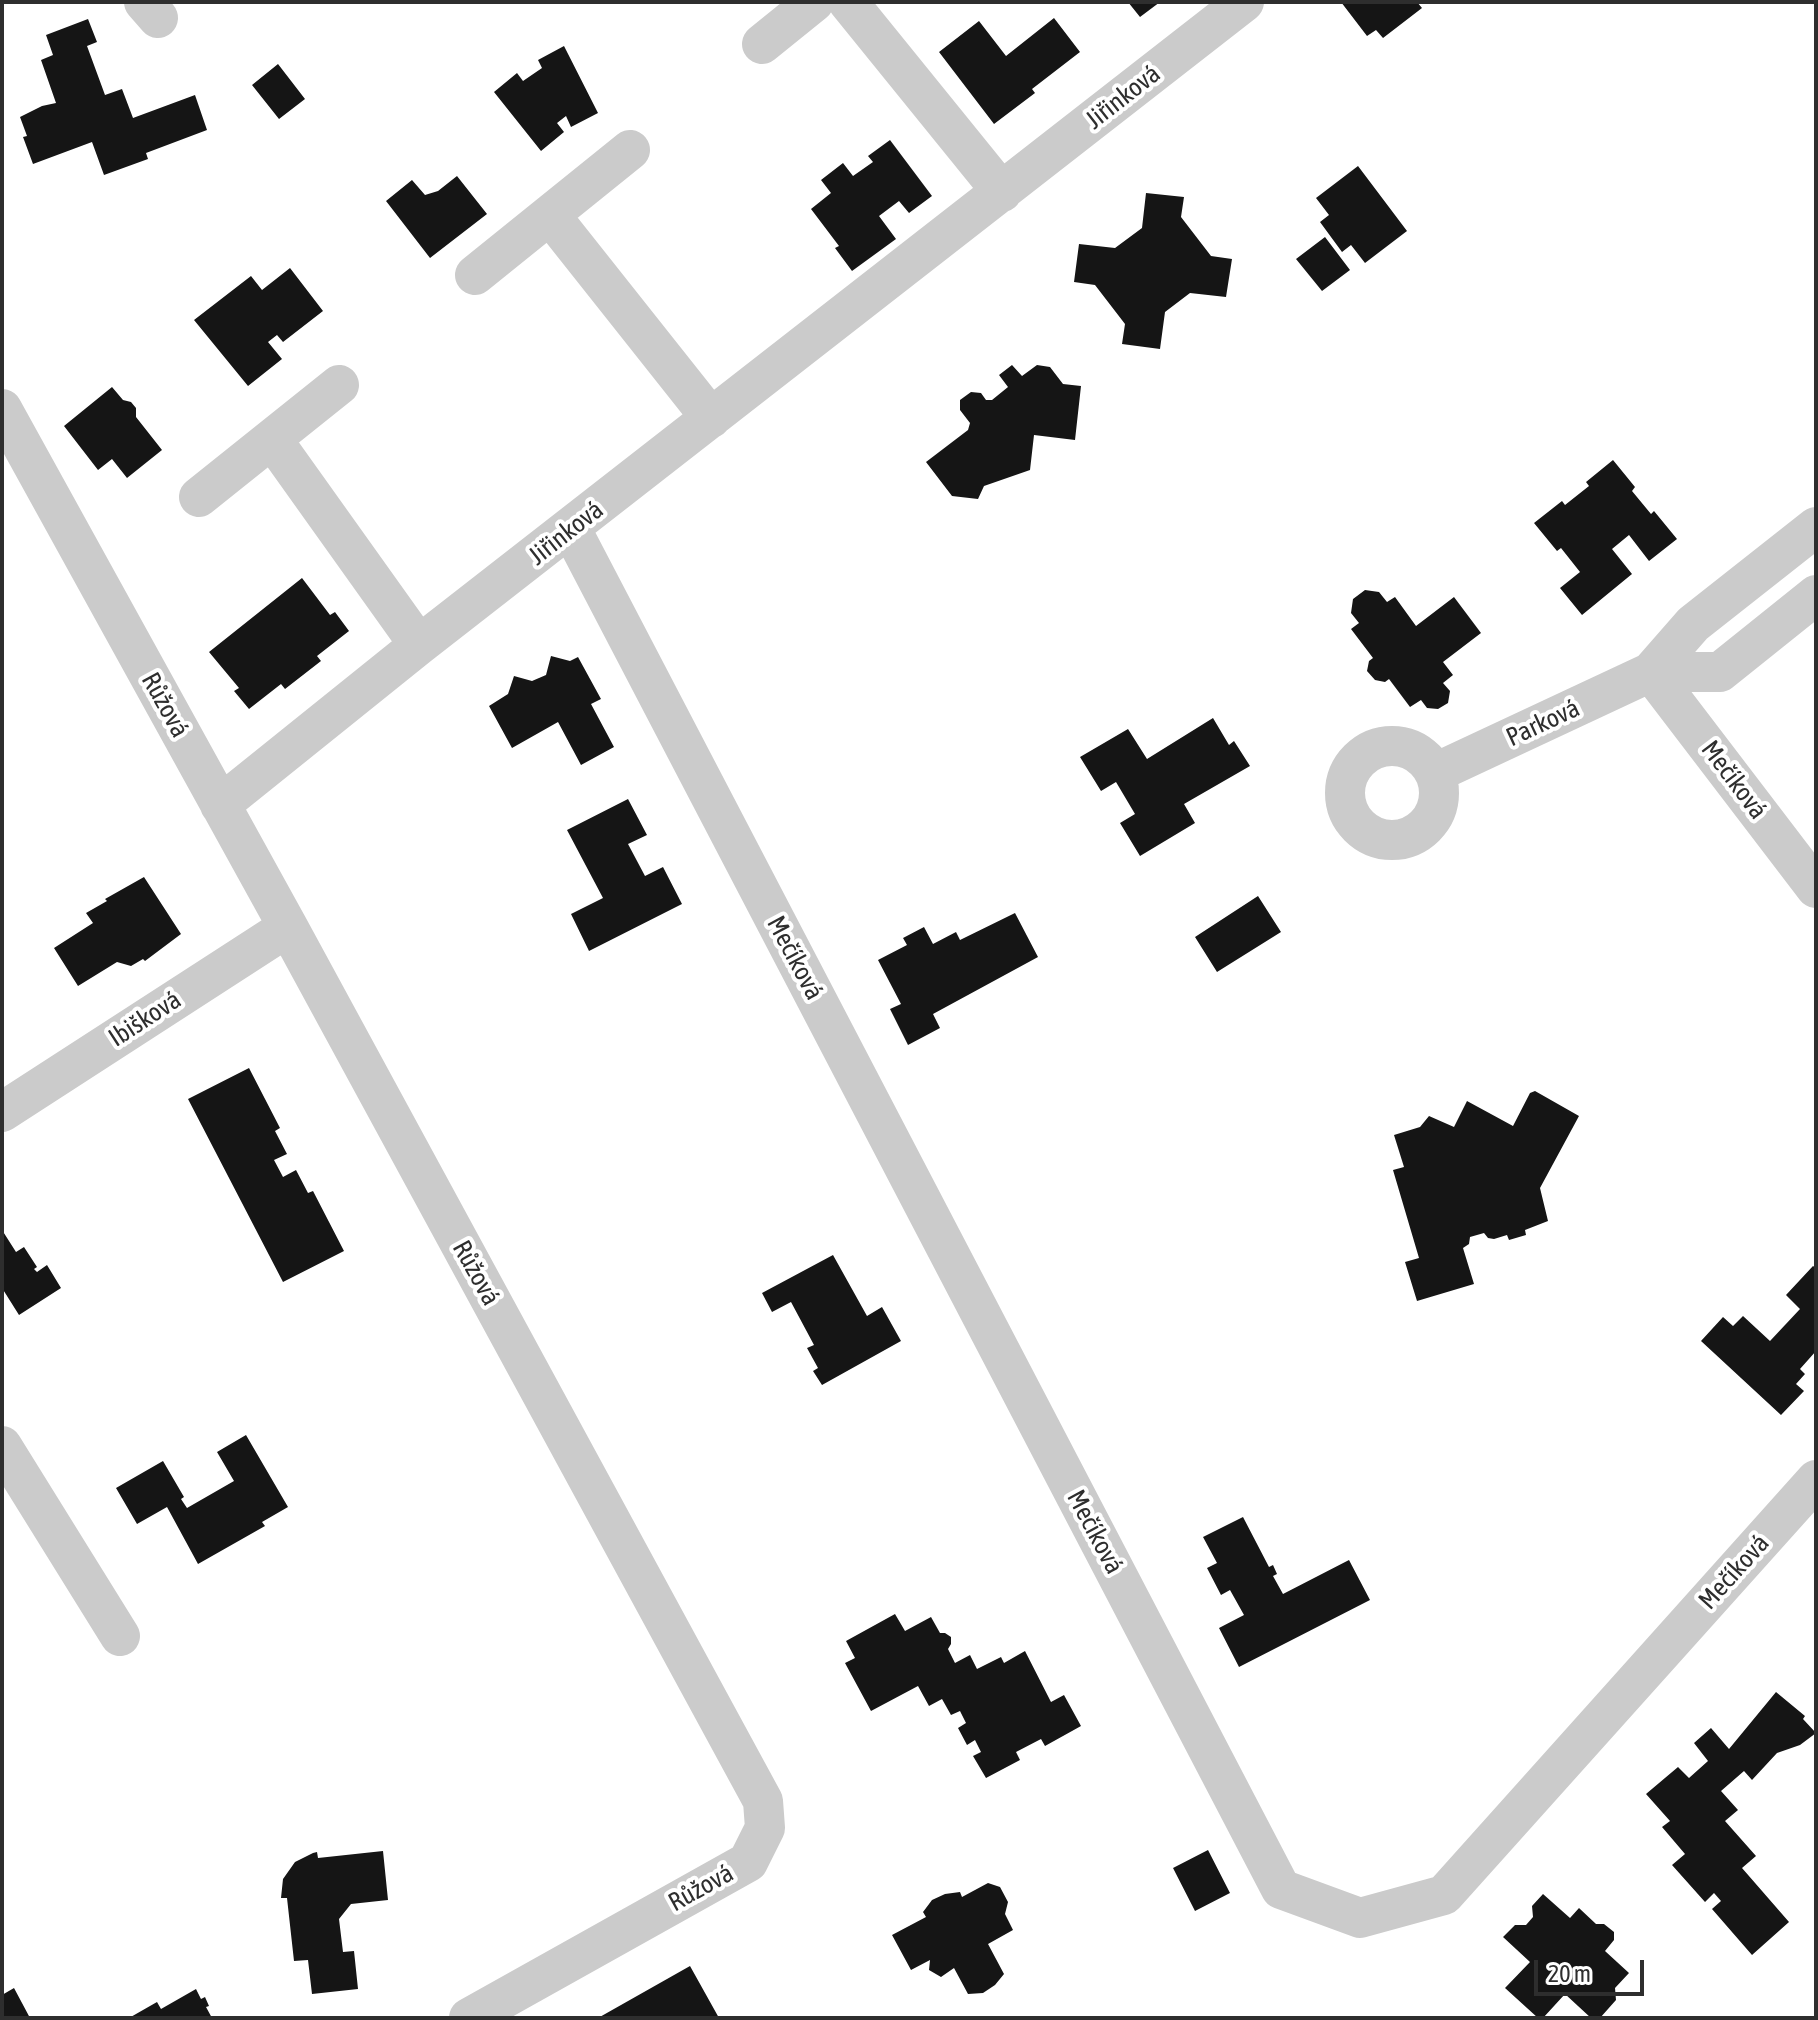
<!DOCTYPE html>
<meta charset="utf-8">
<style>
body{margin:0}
#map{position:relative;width:1818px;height:2020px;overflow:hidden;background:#fff;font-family:"Asap Condensed",sans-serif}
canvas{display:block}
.frame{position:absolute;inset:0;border:4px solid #2e2e2e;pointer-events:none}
.scale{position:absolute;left:1534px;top:1960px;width:110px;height:36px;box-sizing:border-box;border:4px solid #2e2e2e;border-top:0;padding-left:10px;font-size:24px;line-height:28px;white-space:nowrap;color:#2e2e2e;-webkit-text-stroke:6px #fff;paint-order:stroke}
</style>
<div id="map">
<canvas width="1818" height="2020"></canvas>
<div class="frame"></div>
<div class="scale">20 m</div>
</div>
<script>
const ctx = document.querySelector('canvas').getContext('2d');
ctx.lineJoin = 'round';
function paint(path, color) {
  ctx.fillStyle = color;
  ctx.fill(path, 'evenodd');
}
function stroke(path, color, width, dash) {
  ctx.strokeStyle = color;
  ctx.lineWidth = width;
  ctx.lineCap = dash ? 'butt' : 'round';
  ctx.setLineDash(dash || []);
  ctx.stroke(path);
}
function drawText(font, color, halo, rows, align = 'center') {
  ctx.font = font + ' "Asap Condensed",sans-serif';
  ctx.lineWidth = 8;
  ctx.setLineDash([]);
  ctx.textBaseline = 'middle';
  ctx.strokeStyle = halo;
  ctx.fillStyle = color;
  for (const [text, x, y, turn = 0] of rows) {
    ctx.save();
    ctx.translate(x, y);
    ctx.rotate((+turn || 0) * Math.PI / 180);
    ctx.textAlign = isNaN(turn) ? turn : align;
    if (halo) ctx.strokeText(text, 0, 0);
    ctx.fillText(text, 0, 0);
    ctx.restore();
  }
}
const building = new Path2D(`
 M 1128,2 L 1160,2 L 1140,17 Z
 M 1341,2 L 1417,2 L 1422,8 L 1383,38 L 1376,30 L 1367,36 Z
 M 1054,18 L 1080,52 L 1032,89 L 1035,93 L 994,124 L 939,52 L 979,21 L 1006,56 Z
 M 88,19 L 97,42 L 87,46 L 105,95 L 122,89 L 133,118 L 195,95 L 207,130 L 146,153 L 148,159 L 104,175 L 92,142 L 33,164 L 23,137 L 27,136 L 20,117 L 42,106 L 56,103 L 41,60 L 53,55 L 46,35 Z
 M 564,46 L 598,113 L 571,127 L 566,116 L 557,123 L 564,132 L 541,151 L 494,92 L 517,73 L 523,81 L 542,68 L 538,60 Z
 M 278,64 L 305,99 L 279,119 L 252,85 Z
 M 890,140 L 932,196 L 909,213 L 899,201 L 879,216 L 896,239 L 852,271 L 835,248 L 839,246 L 811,209 L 831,193 L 821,180 L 843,163 L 853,176 L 873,162 L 868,156 Z
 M 1358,166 L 1407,231 L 1365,263 L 1351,245 L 1342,252 L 1320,222 L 1329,215 L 1316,198 Z
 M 457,176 L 487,214 L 430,258 L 386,201 L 412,180 L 425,195 L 438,191 Z
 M 1146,193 L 1184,197 L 1181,217 L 1211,256 L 1232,259 L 1226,297 L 1190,293 L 1165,312 L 1160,349 L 1122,344 L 1125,324 L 1095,285 L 1074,282 L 1079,244 L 1115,248 L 1142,228 Z
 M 1325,237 L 1350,270 L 1322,291 L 1296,259 Z
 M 290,268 L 323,311 L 283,342 L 277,335 L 268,342 L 282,359 L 248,386 L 194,320 L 251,276 L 262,290 Z
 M 1012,365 L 1022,376 L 1037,365 L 1050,367 L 1063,384 L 1081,386 L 1075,440 L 1034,435 L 1030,470 L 984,486 L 978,499 L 952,496 L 926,462 L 968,430 L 970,423 L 960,410 L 960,400 L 971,392 L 981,393 L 986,400 L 992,400 L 1008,387 L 999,375 Z
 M 112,387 L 123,400 L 131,402 L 136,408 L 136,417 L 162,450 L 127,478 L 112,459 L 98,470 L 64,426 Z
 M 1613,460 L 1635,487 L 1632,491 L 1651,514 L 1654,511 L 1677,539 L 1649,561 L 1629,535 L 1612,549 L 1632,574 L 1582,615 L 1560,588 L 1580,572 L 1561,548 L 1557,551 L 1534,523 L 1562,501 L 1565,505 L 1589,486 L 1586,482 Z
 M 302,578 L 330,615 L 335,612 L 349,631 L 317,656 L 321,661 L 285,689 L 281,684 L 249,709 L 234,691 L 239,688 L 209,652 Z
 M 1365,590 L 1379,592 L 1387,602 L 1395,597 L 1416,626 L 1454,597 L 1481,633 L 1443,662 L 1453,675 L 1443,683 L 1450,691 L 1448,703 L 1438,709 L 1427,708 L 1421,700 L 1410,707 L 1389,679 L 1385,682 L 1375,680 L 1367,671 L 1369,661 L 1373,658 L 1351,629 L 1359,623 L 1351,613 L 1353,599 Z
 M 551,656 L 570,661 L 578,657 L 601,699 L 591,704 L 614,747 L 581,765 L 558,722 L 512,748 L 489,706 L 508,694 L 514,676 L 532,681 L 546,675 Z
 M 1213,718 L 1229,745 L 1234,741 L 1250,766 L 1184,804 L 1195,823 L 1140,856 L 1120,823 L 1135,814 L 1116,782 L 1101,791 L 1080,757 L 1128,729 L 1147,759 Z
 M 628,799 L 647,835 L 628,844 L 645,876 L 663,867 L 682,904 L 589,951 L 571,914 L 603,898 L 567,830 Z
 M 144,877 L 181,934 L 145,961 L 143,959 L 131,966 L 117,962 L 78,986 L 54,948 L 93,923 L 86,913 L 107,901 L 105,899 Z
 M 1258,896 L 1281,932 L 1217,972 L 1195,937 Z
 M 1015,913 L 1038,957 L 933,1014 L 940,1028 L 908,1045 L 890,1009 L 901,1004 L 878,960 L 907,945 L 903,938 L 924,927 L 933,944 L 956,932 L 960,940 Z
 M 249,1068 L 280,1128 L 275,1131 L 287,1154 L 274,1160 L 283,1177 L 296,1170 L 308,1193 L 313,1191 L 344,1251 L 283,1282 L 188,1099 Z
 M 1535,1091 L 1579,1116 L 1540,1188 L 1548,1221 L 1525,1230 L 1526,1235 L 1509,1240 L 1507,1235 L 1494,1239 L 1488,1238 L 1484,1233 L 1470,1237 L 1469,1244 L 1463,1248 L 1474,1284 L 1417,1301 L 1405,1262 L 1419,1258 L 1393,1170 L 1404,1167 L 1394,1135 L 1420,1127 L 1429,1116 L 1454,1127 L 1467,1101 L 1513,1126 L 1530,1093 Z
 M 2,1230 L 16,1252 L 24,1247 L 37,1267 L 34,1269 L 37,1272 L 47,1265 L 61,1288 L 19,1315 L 2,1288 Z
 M 833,1255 L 867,1316 L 882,1307 L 901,1341 L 822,1385 L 813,1371 L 818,1368 L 807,1348 L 814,1345 L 791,1302 L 772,1312 L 762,1293 Z
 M 1813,1266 L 1816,1268 L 1816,1351 L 1800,1369 L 1805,1374 L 1796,1384 L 1804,1391 L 1781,1415 L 1701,1341 L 1723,1317 L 1733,1326 L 1743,1316 L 1770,1341 L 1800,1309 L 1786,1295 Z
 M 246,1435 L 288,1507 L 262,1522 L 265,1526 L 198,1564 L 167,1507 L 137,1524 L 116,1488 L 163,1461 L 184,1497 L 181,1499 L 187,1508 L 234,1481 L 217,1452 Z
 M 1243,1517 L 1269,1567 L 1273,1565 L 1277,1574 L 1273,1576 L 1283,1594 L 1349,1560 L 1370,1600 L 1239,1667 L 1219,1628 L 1244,1615 L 1230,1590 L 1221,1595 L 1207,1568 L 1217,1563 L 1203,1537 Z
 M 895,1614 L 905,1631 L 931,1617 L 940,1633 L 945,1633 L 951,1637 L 951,1644 L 948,1649 L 955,1663 L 970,1655 L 977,1669 L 1001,1657 L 1004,1663 L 1025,1651 L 1051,1702 L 1064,1695 L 1081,1726 L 1045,1746 L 1041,1739 L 1016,1752 L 1020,1760 L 986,1778 L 973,1756 L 981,1752 L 975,1740 L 967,1745 L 958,1728 L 966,1723 L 960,1711 L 951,1715 L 942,1699 L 929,1706 L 918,1686 L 871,1711 L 845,1663 L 855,1658 L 846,1641 Z
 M 1776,1692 L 1805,1716 L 1803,1719 L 1816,1733 L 1800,1745 L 1777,1753 L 1752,1780 L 1744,1771 L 1721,1791 L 1738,1810 L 1725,1821 L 1756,1856 L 1742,1868 L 1789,1922 L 1752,1955 L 1712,1909 L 1721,1901 L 1714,1893 L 1705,1902 L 1672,1865 L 1685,1854 L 1662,1827 L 1670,1821 L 1646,1794 L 1678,1767 L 1689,1778 L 1708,1761 L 1694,1743 L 1711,1728 L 1729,1749 Z
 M 1208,1850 L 1230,1893 L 1195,1911 L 1173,1868 Z
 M 383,1851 L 388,1900 L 351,1904 L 339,1919 L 343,1952 L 354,1951 L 358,1989 L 312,1994 L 308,1960 L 294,1961 L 287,1898 L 281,1898 L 283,1879 L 295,1862 L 313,1853 L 317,1852 L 318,1858 Z
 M 988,1883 L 1000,1887 L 1008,1902 L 1005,1914 L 1013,1930 L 988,1944 L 1004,1974 L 995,1985 L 983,1993 L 968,1994 L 954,1968 L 941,1977 L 929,1970 L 930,1960 L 911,1970 L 892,1935 L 926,1917 L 923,1912 L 932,1900 L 945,1894 L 960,1892 L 962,1897 Z
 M 1543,1894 L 1570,1918 L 1579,1908 L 1596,1924 L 1604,1924 L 1614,1932 L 1614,1940 L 1605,1951 L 1629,1973 L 1615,1988 L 1616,2000 L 1600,2018 L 1591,2018 L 1565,1994 L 1543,2018 L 1538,2018 L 1505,1988 L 1530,1962 L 1503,1937 L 1515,1925 L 1526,1925 L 1533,1917 L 1532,1906 Z
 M 690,1966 L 719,2018 L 598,2018 Z
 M 14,1988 L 30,2018 L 2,2018 L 2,1995 Z
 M 196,1989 L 201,1999 L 205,1997 L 209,2006 L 206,2007 L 212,2018 L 129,2018 L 157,2002 L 161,2009 Z`);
const street = new Path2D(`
 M 144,2 L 158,18
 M 848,2 L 1002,192
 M 762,44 L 814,2
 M 550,215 L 711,418
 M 475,275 L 630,150
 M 2,409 L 288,927 L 763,1801 L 765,1828 L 748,1862 L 469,2018
 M 272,439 L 419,645
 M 199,497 L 339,385
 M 571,529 L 1281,1889 L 1360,1918 L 1444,1895 L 1816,1480
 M 1651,672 L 1816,888
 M 1651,672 L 1720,672 L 1816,595
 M1345 793a47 47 0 1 1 94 0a47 47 0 1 1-94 0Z
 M 1435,773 L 1651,672 L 1693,624 L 1816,527
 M 220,805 L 419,645 L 1244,2
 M 2,1112 L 288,927
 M 2,1446 L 120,1636`);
const streetNames = [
 ["Jiřinková",1123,97,-38],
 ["Jiřinková",566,533,-38],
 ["Růžová",165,705,61],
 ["Parková",1543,723,-25],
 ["Mečíková",1734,780,53],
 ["Mečíková",795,958,62],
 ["Ibišková",145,1019,-33],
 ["Růžová",476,1273,61],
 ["Mečíková",1095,1532,62],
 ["Mečíková",1734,1572,-48],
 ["Růžová",701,1888,-29]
];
paint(building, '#151515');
stroke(street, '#cbcbcb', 40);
drawText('26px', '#2e2e2e', '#fff', streetNames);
</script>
